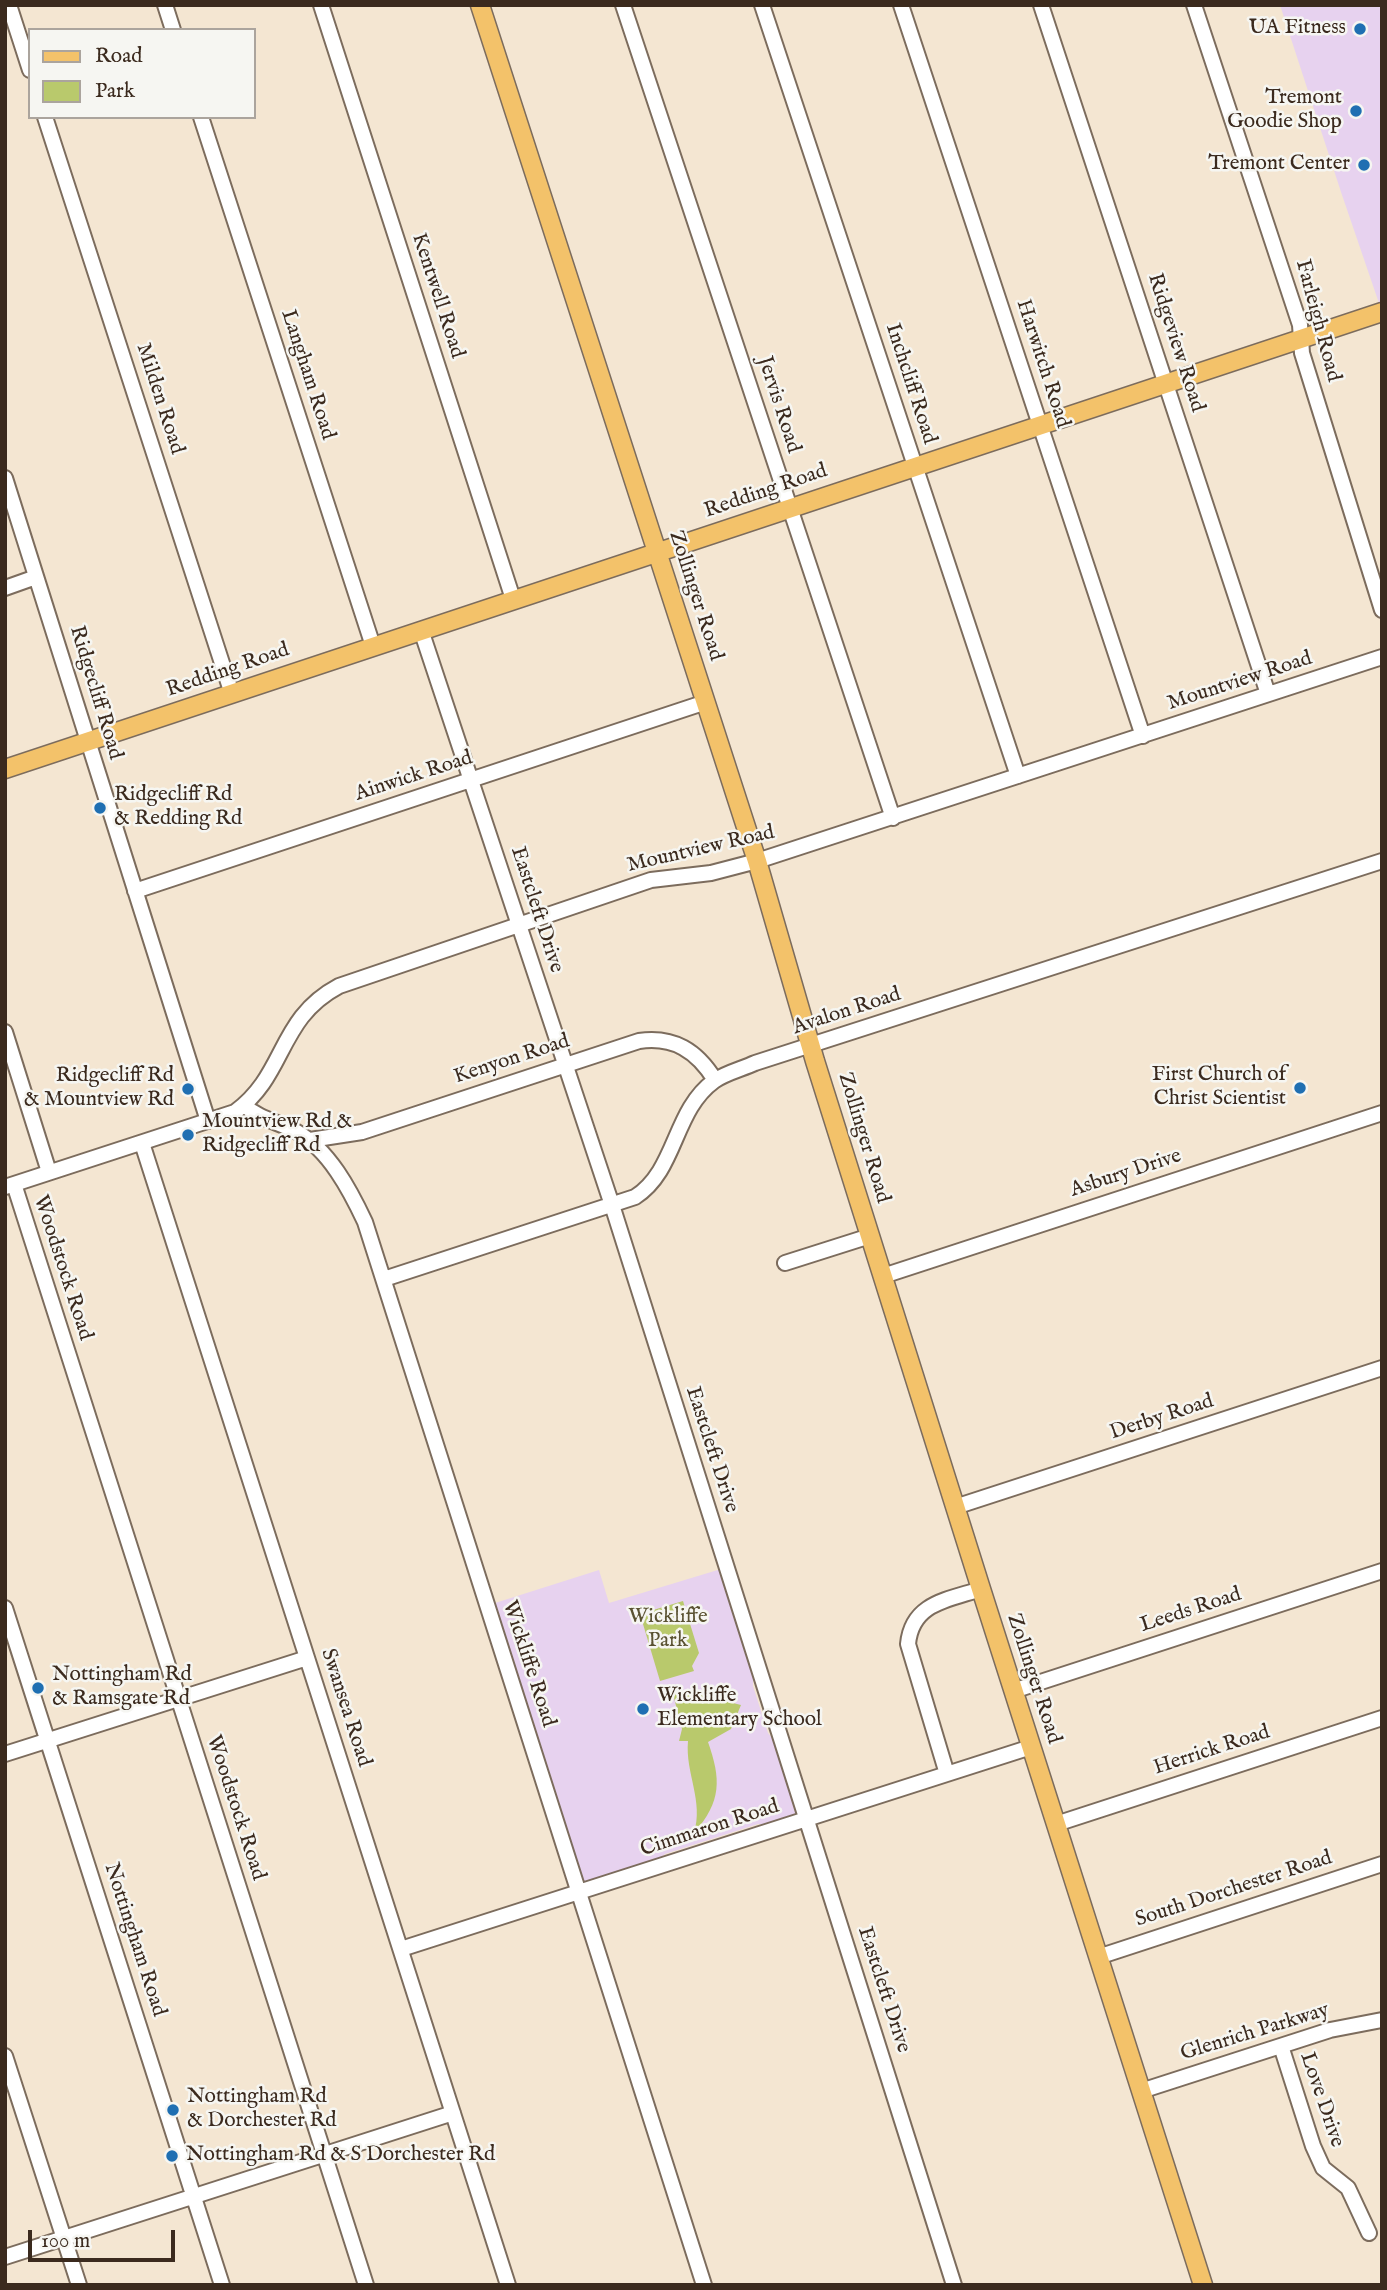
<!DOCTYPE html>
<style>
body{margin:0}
#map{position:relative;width:1387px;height:2290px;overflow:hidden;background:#f4e6d2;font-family:"IM FELL English",serif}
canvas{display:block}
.frame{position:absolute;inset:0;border:7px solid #3b2a1e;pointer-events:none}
.legend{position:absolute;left:28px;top:28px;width:228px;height:91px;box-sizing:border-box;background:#f6f6f2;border:2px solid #aba49d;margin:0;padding:9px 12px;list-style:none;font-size:21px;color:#3b2a1e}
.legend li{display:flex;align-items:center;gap:14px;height:35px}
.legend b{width:35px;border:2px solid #aba49d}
.scale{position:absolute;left:28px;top:2230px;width:147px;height:32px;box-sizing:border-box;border:4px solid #3b2a1e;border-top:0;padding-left:9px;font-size:21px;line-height:24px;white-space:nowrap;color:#3b2a1e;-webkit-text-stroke:5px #f6f6f2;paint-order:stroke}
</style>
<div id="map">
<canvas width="1387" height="2290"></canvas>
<div class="frame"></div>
<ul class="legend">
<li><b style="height:9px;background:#f3c26a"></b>Road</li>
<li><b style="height:19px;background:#b9c96c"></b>Park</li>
</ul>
<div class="scale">100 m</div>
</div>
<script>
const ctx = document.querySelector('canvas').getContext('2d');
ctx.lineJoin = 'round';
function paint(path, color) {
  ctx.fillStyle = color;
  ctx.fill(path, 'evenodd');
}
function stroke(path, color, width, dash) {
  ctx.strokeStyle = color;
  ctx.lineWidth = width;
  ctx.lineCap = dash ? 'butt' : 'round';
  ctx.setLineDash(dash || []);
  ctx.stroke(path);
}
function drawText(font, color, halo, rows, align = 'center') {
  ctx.font = font + ' "IM FELL English",serif';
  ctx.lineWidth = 5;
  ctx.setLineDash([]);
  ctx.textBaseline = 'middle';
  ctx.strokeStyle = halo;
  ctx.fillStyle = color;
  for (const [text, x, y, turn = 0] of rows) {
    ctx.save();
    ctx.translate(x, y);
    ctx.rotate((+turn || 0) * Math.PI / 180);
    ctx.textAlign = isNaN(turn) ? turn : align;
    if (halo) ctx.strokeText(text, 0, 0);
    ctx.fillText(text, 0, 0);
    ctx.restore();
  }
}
const built = new Path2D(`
 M 1280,5 L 1382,5 L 1382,312 L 1341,192 Z
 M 721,1569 L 753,1669 L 753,1686 L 768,1733 L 776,1743 L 796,1816 L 772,1825 L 758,1824 L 665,1854 L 656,1862 L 582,1884 L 492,1604 L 599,1570 L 609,1603 Z`);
const green = new Path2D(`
 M 683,1601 L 699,1653 L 692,1666 L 694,1671 L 660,1681 L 640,1614 Z
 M 673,1694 L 697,1694 L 741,1705 L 731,1729 L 708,1742 C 721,1779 722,1801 694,1833 C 704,1801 685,1773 688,1741 L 679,1741 L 682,1729 Z`);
const minor = new Path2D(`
 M 9,5 L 30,70
 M 165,5 L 173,30
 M 321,5 L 513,599
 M 623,5 L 893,818
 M 762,5 L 1018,776
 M 901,5 L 1143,736
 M 1041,5 L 1268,694
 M 1194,5 L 1300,325 L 1302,353 L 1382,610
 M 45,117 L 232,694
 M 201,117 L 373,646
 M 5,478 L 208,1121
 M 5,588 L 36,577
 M 421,630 L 612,1205 L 954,2285
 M 135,891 L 706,702
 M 5,1032 L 49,1172
 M 244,1105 C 259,1119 279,1122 297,1132 C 329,1150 350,1190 365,1222 L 704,2285
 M 310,1140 L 362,1132 L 639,1041 C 674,1036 697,1051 715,1080
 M 142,1143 L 508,2285
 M 14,1184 L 366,2285
 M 5,1187 L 235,1112 C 287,1074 277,1019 339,986 L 651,880 L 711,873 L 757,861 L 1382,657
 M 785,1263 L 870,1236
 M 883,1276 L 1382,1113
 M 384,1279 L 635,1197 C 677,1170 673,1111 714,1081 C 725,1073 742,1069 755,1063 L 1382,861
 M 955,1507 L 1382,1368
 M 5,1608 L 222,2285
 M 1013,1691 L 1382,1571
 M 5,1754 L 307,1658
 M 947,1774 L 908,1644 C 912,1603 947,1600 981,1589
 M 1056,1824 L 1382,1718
 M 401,1949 L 1031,1747
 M 1098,1957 L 1382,1864
 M 1281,2046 L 1313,2146 L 1323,2168 L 1348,2188 L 1369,2233
 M 5,2056 L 79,2285
 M 1141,2091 L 1330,2030 L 1382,2020
 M 5,2257 L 453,2113`);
const major = new Path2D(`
 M 480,5 L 757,861 L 815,1061 L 981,1589 L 1203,2285
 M 5,769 L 1382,312`);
const markers = [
 [1360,29,7,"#1f6fb2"],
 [1356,111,7,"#1f6fb2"],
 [1364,165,7,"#1f6fb2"],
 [100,808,7,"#1f6fb2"],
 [1300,1088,7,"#1f6fb2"],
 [188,1089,7,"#1f6fb2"],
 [188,1135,7,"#1f6fb2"],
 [38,1688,7,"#1f6fb2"],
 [643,1709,7,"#1f6fb2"],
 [173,2110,7,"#1f6fb2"],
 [172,2156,7,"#1f6fb2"]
];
const poiNames = [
 ["UA Fitness",1346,29,"right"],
 ["Tremont",1342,99,"right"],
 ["Goodie Shop",1342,123,"right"],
 ["Tremont Center",1350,165,"right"],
 ["Ridgecliff Rd",114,796],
 ["& Redding Rd",114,820],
 ["First Church of",1286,1076,"right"],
 ["Christ Scientist",1286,1100,"right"],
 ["Ridgecliff Rd",174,1077,"right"],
 ["& Mountview Rd",174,1101,"right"],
 ["Mountview Rd &",202,1123],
 ["Ridgecliff Rd",202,1147],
 ["Nottingham Rd",52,1676],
 ["& Ramsgate Rd",52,1700],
 ["Wickliffe",657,1697],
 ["Elementary School",657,1721],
 ["Nottingham Rd",187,2098],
 ["& Dorchester Rd",187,2122],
 ["Nottingham Rd & S Dorchester Rd",186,2156]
];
const streetNames = [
 ["Kentwell Road",437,296,72],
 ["Farleigh Road",1317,321,75],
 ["Ridgeview Road",1175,343,72],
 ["Harwitch Road",1042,364,72],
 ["Langham Road",307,375,72],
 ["Inchcliff Road",910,384,72],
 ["Milden Road",159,399,72],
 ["Jervis Road",778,405,72],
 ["Redding Road",766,492,-19],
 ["Zollinger Road",695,596,72],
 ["Redding Road",228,671,-19],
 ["Mountview Road",1240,682,-18],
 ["Ridgecliff Road",95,693,73],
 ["Ainwick Road",414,777,-18],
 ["Mountview Road",701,850,-13],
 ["Eastcleft Drive",536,910,72],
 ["Avalon Road",847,1012,-18],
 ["Kenyon Road",512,1060,-18],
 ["Zollinger Road",863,1138,73],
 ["Asbury Drive",1126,1174,-18],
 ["Woodstock Road",62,1268,72],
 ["Derby Road",1162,1418,-18],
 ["Eastcleft Drive",711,1450,72],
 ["Leeds Road",1191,1611,-18],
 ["Wickliffe Road",528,1664,72],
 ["Zollinger Road",1033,1679,72],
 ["Swansea Road",345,1708,72],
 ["Herrick Road",1212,1751,-18],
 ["Woodstock Road",235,1808,72],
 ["Cimmaron Road",710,1829,-18],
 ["South Dorchester Road",1234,1890,-18],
 ["Nottingham Road",134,1940,72],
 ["Eastcleft Drive",883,1990,72],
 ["Glenrich Parkway",1255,2033,-17],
 ["Love Drive",1321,2100,71]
];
const parkNames = [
 ["Wickliffe",668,1618],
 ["Park",668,1642]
];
paint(built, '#e7d2ef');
paint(green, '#b9c96c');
stroke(minor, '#7c6c5d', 18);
stroke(major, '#7c6c5d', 21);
stroke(minor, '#fff', 14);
stroke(major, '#f3c26a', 18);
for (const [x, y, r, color] of markers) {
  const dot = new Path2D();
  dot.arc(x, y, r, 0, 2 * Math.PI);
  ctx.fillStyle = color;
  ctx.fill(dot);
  stroke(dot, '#f6f6f2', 2.5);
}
drawText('21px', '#3b2a1e', '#f6f6f2', poiNames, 'left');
drawText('21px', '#3b2a1e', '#f6f6f2', streetNames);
drawText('21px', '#5a5232', '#f6f6f2', parkNames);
</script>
